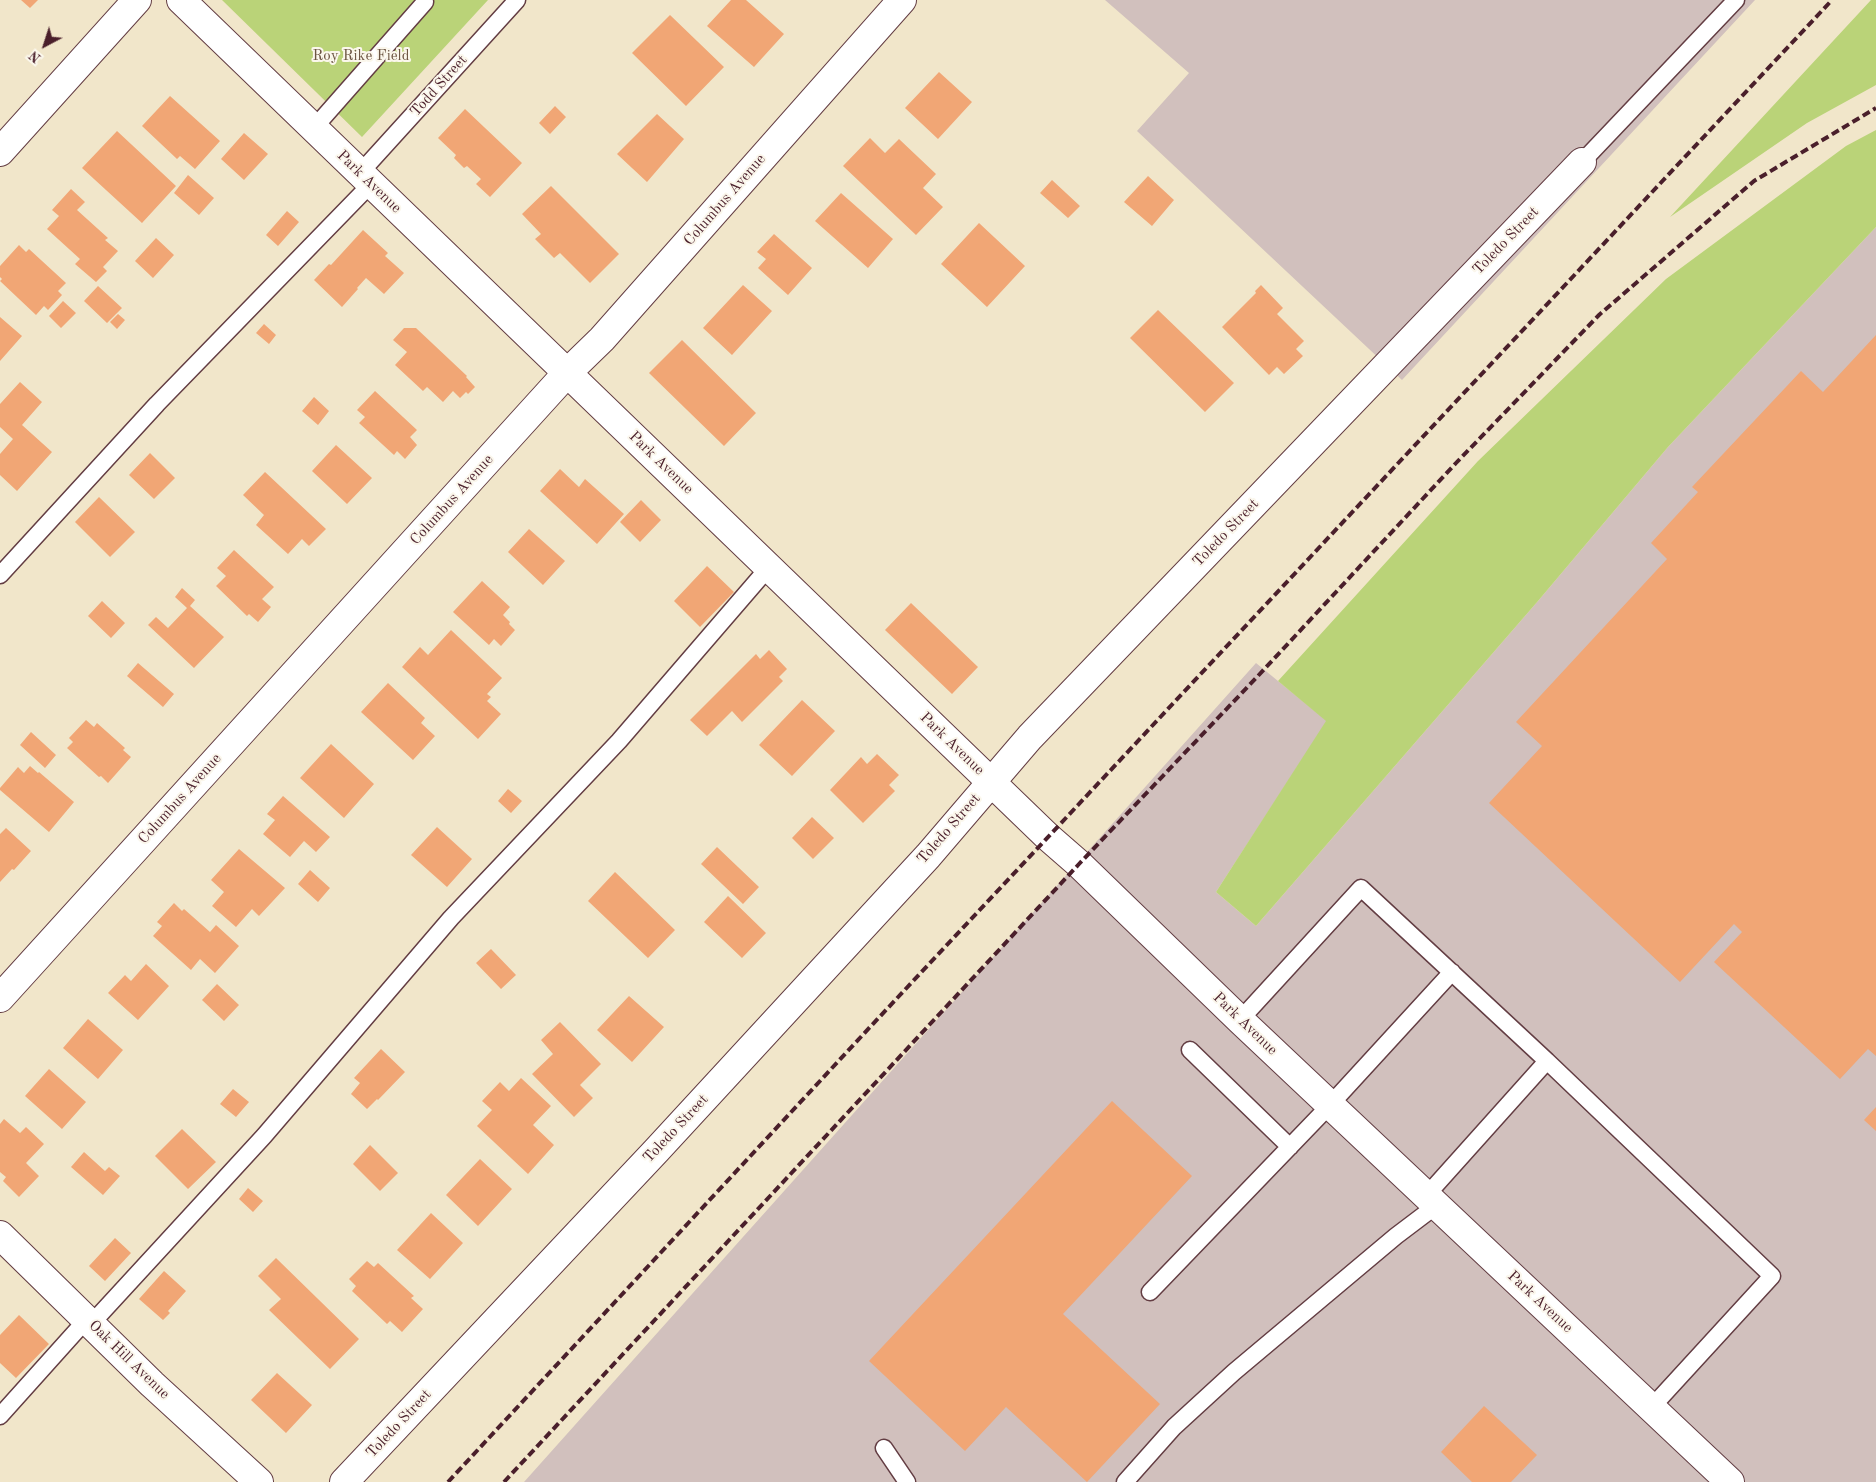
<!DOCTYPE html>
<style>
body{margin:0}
#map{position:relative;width:1876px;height:1482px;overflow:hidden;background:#f1e6ca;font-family:"Old Standard TT",serif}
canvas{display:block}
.north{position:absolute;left:20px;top:20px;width:50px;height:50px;-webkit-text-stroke:4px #fbf7ec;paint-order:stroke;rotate:220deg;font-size:14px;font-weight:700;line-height:20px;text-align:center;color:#4a1f2b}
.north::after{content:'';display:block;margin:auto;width:18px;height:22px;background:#4a1f2b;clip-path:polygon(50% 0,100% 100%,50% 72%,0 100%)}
</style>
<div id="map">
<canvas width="1876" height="1482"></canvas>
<div class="north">N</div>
</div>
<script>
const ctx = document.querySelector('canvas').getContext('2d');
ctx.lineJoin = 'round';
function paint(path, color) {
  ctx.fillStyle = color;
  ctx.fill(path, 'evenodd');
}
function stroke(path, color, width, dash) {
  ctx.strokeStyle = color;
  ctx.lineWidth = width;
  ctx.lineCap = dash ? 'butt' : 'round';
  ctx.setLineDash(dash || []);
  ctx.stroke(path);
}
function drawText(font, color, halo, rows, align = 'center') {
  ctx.font = font + ' "Old Standard TT",serif';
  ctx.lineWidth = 4;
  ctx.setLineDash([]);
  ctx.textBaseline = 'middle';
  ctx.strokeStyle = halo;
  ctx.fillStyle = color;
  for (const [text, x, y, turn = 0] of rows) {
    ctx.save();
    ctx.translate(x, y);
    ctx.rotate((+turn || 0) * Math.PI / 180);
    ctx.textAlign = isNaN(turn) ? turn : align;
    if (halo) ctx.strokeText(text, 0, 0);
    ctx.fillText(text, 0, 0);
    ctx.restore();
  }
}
const industrial = new Path2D(`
 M 1105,0 L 1755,0 L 1402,380 L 1137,131 L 1189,73 Z
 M 1876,227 L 1876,1482 L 524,1482 L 1256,663 L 1327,721 L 1216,892 L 1256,926 L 1538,601 L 1668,447 Z`);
const green = new Path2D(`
 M 222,0 L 488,0 L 362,137 Z
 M 1871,0 L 1876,0 L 1876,85 L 1807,123 L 1670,217 Z
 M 1876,130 L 1876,227 L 1668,447 L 1538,601 L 1256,926 L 1216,892 L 1326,721 L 1278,681 L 1478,461 L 1666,279 L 1846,146 Z`);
const building = new Path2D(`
 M 21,0 L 38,0 L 30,8 Z
 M 731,0 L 746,0 L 784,34 L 754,67 L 707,26 Z
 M 670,15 L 724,67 L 686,106 L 632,53 Z
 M 939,72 L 972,102 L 938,139 L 905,108 Z
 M 170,96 L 220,141 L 195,169 L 180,156 L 177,159 L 142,126 Z
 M 555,106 L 566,117 L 550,134 L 539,123 Z
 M 465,109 L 522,163 L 490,197 L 476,184 L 481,179 L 467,166 L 464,168 L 454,158 L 456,155 L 438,138 Z
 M 657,114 L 684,139 L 647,182 L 617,154 Z
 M 117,131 L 176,186 L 142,223 L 82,168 Z
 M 244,133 L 268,154 L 244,180 L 221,159 Z
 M 870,138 L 885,153 L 899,139 L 936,174 L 923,188 L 943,207 L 916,235 L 843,166 Z
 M 188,175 L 214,198 L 199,215 L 174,193 Z
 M 1148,176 L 1174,200 L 1152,226 L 1124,202 Z
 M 1052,180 L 1080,206 L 1068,218 L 1040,193 Z
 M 551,186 L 619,254 L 590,283 L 560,253 L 554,258 L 535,239 L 541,234 L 522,214 Z
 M 71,189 L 85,202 L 77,210 L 108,238 L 105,240 L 118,251 L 103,267 L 107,271 L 96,282 L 75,264 L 80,259 L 47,229 L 59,216 L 52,210 Z
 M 841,193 L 893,239 L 868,268 L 815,221 Z
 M 287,211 L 299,222 L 278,246 L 266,235 Z
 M 979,223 L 1025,266 L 987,307 L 941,264 Z
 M 363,230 L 388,253 L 385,256 L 404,273 L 384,294 L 366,278 L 357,288 L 358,289 L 342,307 L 314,280 L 329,264 L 331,265 Z
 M 774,234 L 812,268 L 788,295 L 758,268 L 766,259 L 757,252 Z
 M 156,238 L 174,255 L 153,278 L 135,261 Z
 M 19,245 L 26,252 L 29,249 L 66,283 L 58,291 L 62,295 L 48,310 L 44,306 L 36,315 L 0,281 L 2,279 L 0,277 L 0,266 Z
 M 743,285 L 772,311 L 732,355 L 703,328 Z
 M 1261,285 L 1283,308 L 1277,314 L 1304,341 L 1296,349 L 1303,356 L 1284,374 L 1277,367 L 1269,375 L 1222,327 L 1256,293 L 1255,291 Z
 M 98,286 L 122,308 L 107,323 L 84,301 Z
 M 63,301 L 76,313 L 61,328 L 49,316 Z
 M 1158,310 L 1234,383 L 1205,412 L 1130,338 Z
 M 118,314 L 125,320 L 117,329 L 110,322 Z
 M 0,317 L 22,336 L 0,361 Z
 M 264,324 L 276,335 L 269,344 L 256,333 Z
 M 404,328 L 416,328 L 467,376 L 466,377 L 475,387 L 468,394 L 466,392 L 460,398 L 453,391 L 443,402 L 427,387 L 423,391 L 395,365 L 407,352 L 393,340 Z
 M 1876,335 L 1876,1056 L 1868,1049 L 1840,1079 L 1714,962 L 1742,932 L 1734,924 L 1680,982 L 1489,803 L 1542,746 L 1516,722 L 1667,559 L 1651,543 L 1698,492 L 1692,487 L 1801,371 L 1823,392 Z
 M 682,340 L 756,413 L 724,446 L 649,373 Z
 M 20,382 L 42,402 L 22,425 L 52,452 L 17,491 L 0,475 L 0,454 L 13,439 L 0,427 L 0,404 Z
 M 375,391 L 417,430 L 410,437 L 417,445 L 405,459 L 397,451 L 394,455 L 359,423 L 365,417 L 357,410 Z
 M 314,397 L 329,411 L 318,425 L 302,411 Z
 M 336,445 L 372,478 L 347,504 L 312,471 Z
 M 150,453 L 175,478 L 154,499 L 129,475 Z
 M 560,469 L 579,487 L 585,479 L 624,514 L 597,544 L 540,491 Z
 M 265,472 L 326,529 L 309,546 L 302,539 L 288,554 L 256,525 L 264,515 L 243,495 Z
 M 99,497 L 135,532 L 110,557 L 75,522 Z
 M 641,500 L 661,520 L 640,542 L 620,522 Z
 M 529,529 L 565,561 L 543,585 L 508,552 Z
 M 234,550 L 274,587 L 262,599 L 271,607 L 258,622 L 249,614 L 247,616 L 216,586 L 226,576 L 217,568 Z
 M 707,566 L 734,592 L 700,627 L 674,601 Z
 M 482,581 L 510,607 L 503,615 L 510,622 L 509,624 L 515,630 L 501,646 L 494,639 L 489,645 L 453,612 Z
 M 182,588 L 195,600 L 190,606 L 224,637 L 194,668 L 148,625 L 156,617 L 168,628 L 187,608 L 175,597 Z
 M 102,601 L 125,623 L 111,638 L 88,616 Z
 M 911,603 L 978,667 L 952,694 L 885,630 Z
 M 451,630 L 502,678 L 487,694 L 491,697 L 487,701 L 501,714 L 478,739 L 402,667 L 420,647 L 428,655 Z
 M 769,650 L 787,669 L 779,677 L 783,681 L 742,722 L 732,711 L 707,736 L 690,720 L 756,654 L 760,659 Z
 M 138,663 L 174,694 L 163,707 L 127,676 Z
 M 388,683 L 425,718 L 421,723 L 435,736 L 413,760 L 361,712 Z
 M 802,700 L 835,731 L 792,776 L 759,745 Z
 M 86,720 L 94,727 L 97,723 L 125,748 L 123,750 L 131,757 L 108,783 L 101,776 L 99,777 L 67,748 L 73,742 L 69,738 Z
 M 31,732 L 56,755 L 45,768 L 20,745 Z
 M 331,744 L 374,784 L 344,818 L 300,778 Z
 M 877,754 L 899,775 L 889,785 L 895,791 L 863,823 L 830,790 L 861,757 L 867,764 Z
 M 30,766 L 38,773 L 39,772 L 74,802 L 49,832 L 0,790 L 0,788 L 18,767 L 24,773 Z
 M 508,789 L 522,801 L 511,813 L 498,801 Z
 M 283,796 L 330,837 L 316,852 L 304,841 L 290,857 L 263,834 L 275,820 L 267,814 Z
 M 812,817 L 834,838 L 813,859 L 792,838 Z
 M 437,827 L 472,859 L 447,887 L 411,855 Z
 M 6,828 L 31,851 L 14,870 L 12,869 L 0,882 L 0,834 Z
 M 717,847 L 759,887 L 743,904 L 701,864 Z
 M 239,849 L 285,888 L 259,916 L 252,909 L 236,927 L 212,906 L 224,892 L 211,880 Z
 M 310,870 L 330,888 L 318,902 L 298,884 Z
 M 615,872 L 675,930 L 648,958 L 588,901 Z
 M 728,896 L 766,933 L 742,958 L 704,922 Z
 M 174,903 L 182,911 L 184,909 L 210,932 L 216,925 L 239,946 L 215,973 L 200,959 L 191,970 L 153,936 L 162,926 L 157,922 Z
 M 491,949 L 516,975 L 501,989 L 476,963 Z
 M 146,964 L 169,986 L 138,1020 L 108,993 L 125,975 L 131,981 Z
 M 217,984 L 239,1005 L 224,1021 L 202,1000 Z
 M 629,996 L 664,1027 L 632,1062 L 597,1030 Z
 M 88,1019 L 123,1050 L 98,1079 L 63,1048 Z
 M 560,1022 L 601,1064 L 580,1085 L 593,1098 L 574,1117 L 532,1074 L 553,1054 L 541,1040 Z
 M 381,1049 L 405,1072 L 378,1100 L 377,1099 L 367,1109 L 351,1094 L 360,1083 L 354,1078 Z
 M 49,1069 L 86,1102 L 62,1129 L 25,1096 Z
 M 521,1078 L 551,1106 L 533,1125 L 554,1145 L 528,1174 L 477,1126 L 492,1110 L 482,1101 L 500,1082 L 509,1091 Z
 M 233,1089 L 249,1102 L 236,1117 L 220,1104 Z
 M 1112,1101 L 1192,1176 L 1063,1314 L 1160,1404 L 1087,1482 L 1006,1407 L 965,1451 L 869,1361 Z
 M 1876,1107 L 1876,1131 L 1864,1120 Z
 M 4,1119 L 20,1133 L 26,1127 L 44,1144 L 26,1163 L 39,1176 L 19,1197 L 3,1181 L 6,1177 L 0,1172 L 0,1124 Z
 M 182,1129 L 216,1162 L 188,1189 L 155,1156 Z
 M 370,1145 L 398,1173 L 380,1191 L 353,1164 Z
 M 84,1152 L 105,1171 L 109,1167 L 120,1176 L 103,1195 L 71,1167 Z
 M 480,1159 L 512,1189 L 478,1226 L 446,1195 Z
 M 248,1188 L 263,1201 L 253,1212 L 239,1199 Z
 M 431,1213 L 463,1243 L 430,1279 L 397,1250 Z
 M 115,1238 L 131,1253 L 105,1281 L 89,1266 Z
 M 276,1258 L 359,1339 L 330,1369 L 269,1310 L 281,1299 L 258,1276 Z
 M 367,1261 L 374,1267 L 378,1263 L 414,1296 L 411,1298 L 423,1309 L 402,1332 L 390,1321 L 387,1324 L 352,1291 L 356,1286 L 349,1279 Z
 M 164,1271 L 186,1291 L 168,1311 L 170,1313 L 163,1320 L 139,1299 Z
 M 19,1315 L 49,1344 L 16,1378 L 0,1363 L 0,1335 Z
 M 277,1373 L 312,1405 L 286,1433 L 251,1400 Z
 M 1484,1406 L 1537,1455 L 1511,1482 L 1472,1482 L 1441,1452 Z`);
const lane = new Path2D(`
 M 314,128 L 425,2
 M 1582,162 L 1736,0
 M 360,173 L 517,0
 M 0,575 L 157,404 L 371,184
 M 1240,1020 L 1361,888 L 1547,1061
 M 1190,1050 L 1290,1147
 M 1426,1196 L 1547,1061 L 1772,1276 L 1651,1408
 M 1150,1292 L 1330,1105 L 1452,972
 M 92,1323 L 264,1136 L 451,918 L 619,741 L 769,567
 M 0,1416 L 87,1319
 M 884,1448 L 907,1482
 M 1125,1482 L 1174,1427 L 1234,1372 L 1396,1236 L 1437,1205`);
const street = new Path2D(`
 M 181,0 L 1048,837 L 1079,864 L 1240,1020 L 1730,1482
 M 0,152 L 137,0
 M 0,998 L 567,373 L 602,339 L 902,0
 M 0,1235 L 152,1384 L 259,1482
 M 344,1482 L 656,1151 L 928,856 L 1030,737 L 1582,162`);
const rail = new Path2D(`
 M 448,1482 L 871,1026 L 1832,0
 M 504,1482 L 1079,864 L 1257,677 L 1456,463 L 1599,315 L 1754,181 L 1876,108`);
const parkNames = [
 ["Roy Rike Field",361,56]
];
const streetNames = [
 ["Todd Street",439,86,-48],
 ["Park Avenue",369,182,44],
 ["Columbus Avenue",725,200,-49],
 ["Toledo Street",1506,241,-46],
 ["Park Avenue",661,463,44],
 ["Columbus Avenue",452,500,-48],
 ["Toledo Street",1226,533,-46],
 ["Park Avenue",952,744,44],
 ["Columbus Avenue",180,799,-48],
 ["Toledo Street",949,829,-49],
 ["Park Avenue",1245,1024,44],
 ["Toledo Street",676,1129,-47],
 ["Park Avenue",1540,1302,43],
 ["Oak Hill Avenue",129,1360,44],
 ["Toledo Street",399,1424,-47]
];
paint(industrial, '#d1c0bd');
paint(green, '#bad378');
paint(building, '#f1a675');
stroke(lane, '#633d43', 19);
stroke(street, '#633d43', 30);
stroke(lane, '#fff', 16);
stroke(street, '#fff', 28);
stroke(rail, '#4a1f2b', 4, [8, 4]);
drawText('15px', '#6c5542', '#fbf7ec', parkNames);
drawText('15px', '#4a1f2b', '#fbf7ec', streetNames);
</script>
